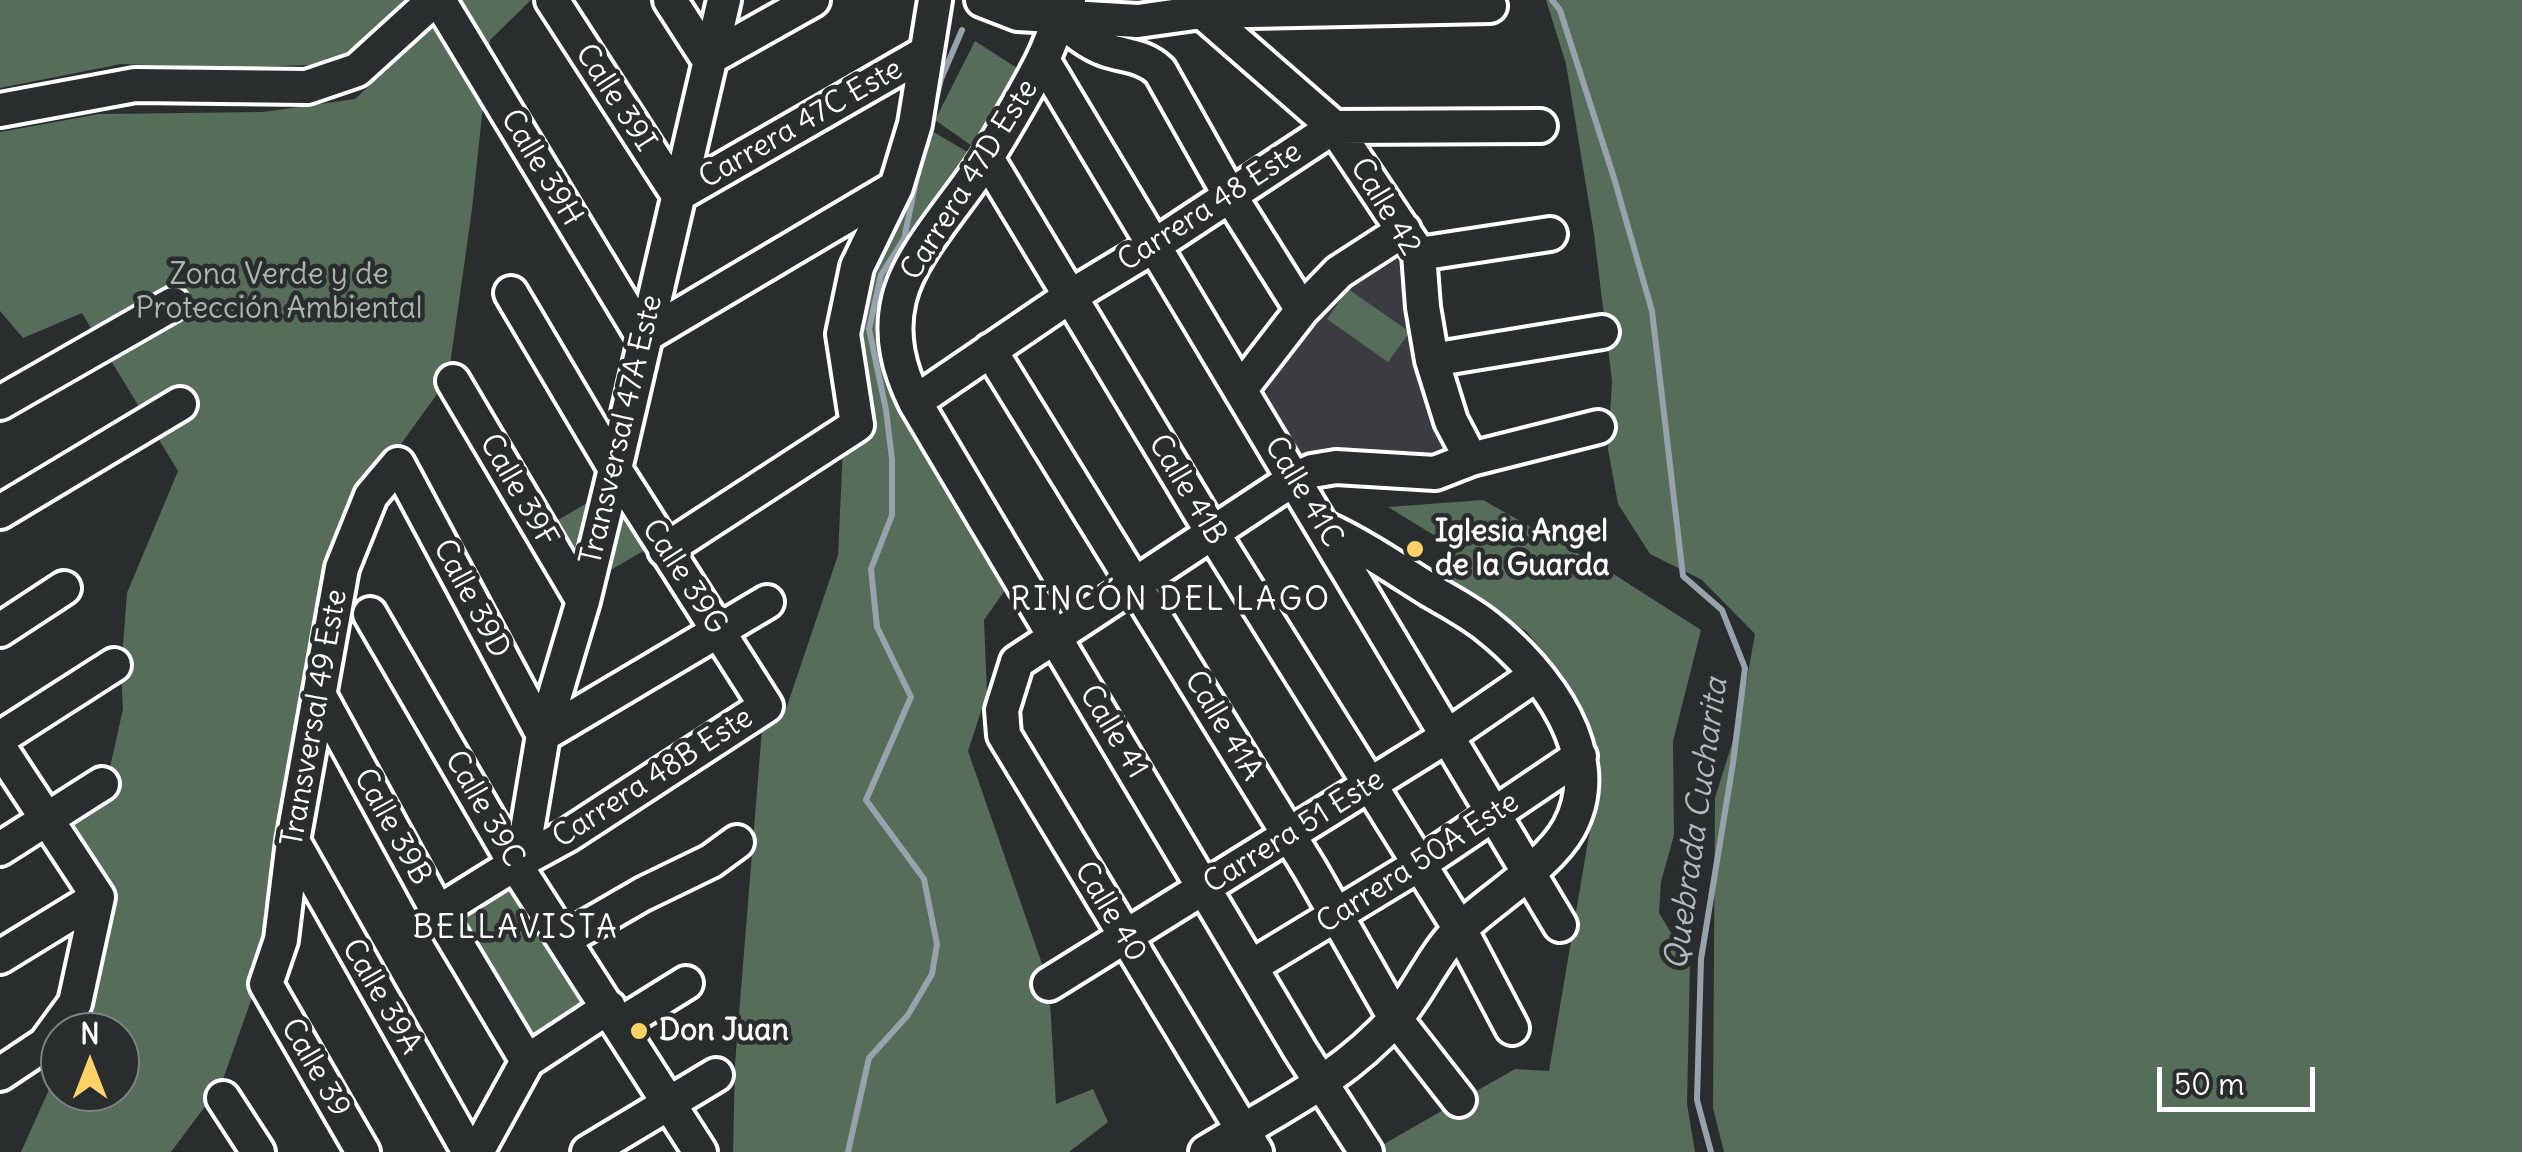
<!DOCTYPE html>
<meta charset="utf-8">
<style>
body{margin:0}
#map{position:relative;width:2522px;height:1152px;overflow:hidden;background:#2a2d2e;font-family:Delius,sans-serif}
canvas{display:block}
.north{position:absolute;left:40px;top:1012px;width:100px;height:100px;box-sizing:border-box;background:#2a2d2e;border:2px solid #7f8182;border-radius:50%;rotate:0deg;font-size:28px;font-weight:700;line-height:40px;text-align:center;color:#fff}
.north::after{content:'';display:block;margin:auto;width:35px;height:45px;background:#ffd166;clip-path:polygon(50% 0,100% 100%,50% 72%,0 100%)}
.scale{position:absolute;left:2157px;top:1067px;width:158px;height:45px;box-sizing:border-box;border:5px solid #fff;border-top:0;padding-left:12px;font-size:30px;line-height:35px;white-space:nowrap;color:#fff;-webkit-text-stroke:8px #2a2d2e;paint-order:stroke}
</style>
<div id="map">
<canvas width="2522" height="1152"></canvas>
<div class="north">N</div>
<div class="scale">50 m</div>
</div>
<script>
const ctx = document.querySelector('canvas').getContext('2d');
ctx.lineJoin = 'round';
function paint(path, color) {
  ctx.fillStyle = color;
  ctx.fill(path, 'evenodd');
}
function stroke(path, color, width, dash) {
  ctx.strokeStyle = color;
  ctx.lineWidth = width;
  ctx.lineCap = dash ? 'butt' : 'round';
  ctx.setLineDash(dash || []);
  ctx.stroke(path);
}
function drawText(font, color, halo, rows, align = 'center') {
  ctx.font = font + ' Delius,sans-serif';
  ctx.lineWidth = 9;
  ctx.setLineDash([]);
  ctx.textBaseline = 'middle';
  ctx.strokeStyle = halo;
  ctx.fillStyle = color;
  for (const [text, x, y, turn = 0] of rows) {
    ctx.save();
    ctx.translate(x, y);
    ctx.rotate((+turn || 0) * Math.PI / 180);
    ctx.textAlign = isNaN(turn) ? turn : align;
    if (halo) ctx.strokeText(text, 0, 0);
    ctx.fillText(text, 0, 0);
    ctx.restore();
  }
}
const built = new Path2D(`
 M 1397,240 L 1449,452 L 1440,462 L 1298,454 L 1273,420 L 1266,392 L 1281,353 L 1305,319 Z`);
const green = new Path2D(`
 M 0,0 L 410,0 L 332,64 L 231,68 L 121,64 L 0,88 Z
 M 463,0 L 531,0 L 490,40 L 472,209 L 448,379 L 343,524 L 260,975 L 221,1085 L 171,1152 L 21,1152 L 60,1065 L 60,1092 L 120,1092 L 120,1032 L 75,1032 L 104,898 L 56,823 L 105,790 L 123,709 L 121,671 L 127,593 L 178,471 L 82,313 L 23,338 L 0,311 L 0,132 L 99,114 L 263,112 L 355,99 Z
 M 1546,0 L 2522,0 L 2522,1152 L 1724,1152 L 1713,1108 L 1715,798 L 1740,718 L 1755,634 L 1702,580 L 1650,554 L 1618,504 L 1608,449 L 1612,381 L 1594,234 L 1566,64 Z
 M 975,41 L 1017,68 L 972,146 L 935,120 Z
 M 925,127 L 976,157 L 888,311 L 1008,586 L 984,620 L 987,693 L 968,751 L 1049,984 L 1056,1104 L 1093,1089 L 1108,1122 L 1069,1152 L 733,1152 L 735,1064 L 762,729 L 784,715 L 838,555 L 844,427 L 866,273 Z
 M 1348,289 L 1410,332 L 1388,362 L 1327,319 Z
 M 613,488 L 652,546 L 585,585 L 551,524 Z
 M 1483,500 L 1604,568 L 1701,630 L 1673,741 L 1674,835 L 1661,882 L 1659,913 L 1690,964 L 1687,1104 L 1695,1152 L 1370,1152 L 1515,1069 L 1549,1071 L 1594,806 L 1594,746 L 1565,678 L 1526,631 L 1432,579 L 1450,545 L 1388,507 Z
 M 512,882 L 589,999 L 533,1044 L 454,913 Z`);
const stream = new Path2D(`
 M 1552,0 L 1560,10 L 1614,178 L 1652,311 L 1683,576 L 1722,610 L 1745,668 L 1733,763 L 1701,959 L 1697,1100 L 1711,1152
 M 933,111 L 941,79 L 962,30
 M 848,1152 L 869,1058 L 908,1015 L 932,974 L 937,944 L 924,879 L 866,800 L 911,697 L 877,627 L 871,569 L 892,515 L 892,459 L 886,410 L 869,329 L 881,275 L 904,239 L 919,167`);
const minor = new Path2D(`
 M 439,0 L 643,337 L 896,187
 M 552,0 L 678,195 L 925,53
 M 670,0 L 708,59 L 813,0
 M 982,0 L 1018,14 L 1138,21 L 1202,12 L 1490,6
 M 1069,0 C 1057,20 1052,42 1041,63 C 1025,95 1006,126 988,156 C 962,199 910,252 899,299 C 890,336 899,369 915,402 L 1300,1050 L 1366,1152
 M 1202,0 L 1202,12 L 1334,127 L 1419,254 L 1423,307 L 1432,360 L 1451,421 L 1471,459
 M 1059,17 C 1074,31 1087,43 1107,50 C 1126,56 1145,56 1160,71 L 1229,194 L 1302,310
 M 1043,60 L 1560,925
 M 0,110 L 135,85 L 307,87 L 357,70 L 434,0
 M 987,158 L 1212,532 L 1460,929 L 1512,1028
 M 1419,254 L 1550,234
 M 990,350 L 1310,869 L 1395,1018 L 1459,1100
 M 1432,360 L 1602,332
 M 453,381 L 583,601
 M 1241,389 L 1302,310 L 1339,272 L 1404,230
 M 915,402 L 1069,297 L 1152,247 L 1334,127 L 1540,126
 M 0,403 L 173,304
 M 0,512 L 180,404
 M 665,550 L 857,425 L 843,334 L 857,267 L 896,187 L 915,124 L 935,0
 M 370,614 L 515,864 L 700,1152
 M 0,630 L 64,588
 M 320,696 L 438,912 L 527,1061
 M 0,738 L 114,665
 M 0,748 L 98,897
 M 293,841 L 469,1152
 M 0,849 L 102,784
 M 522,860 L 543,735 L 583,601 L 615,469 L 724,0
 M 438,912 L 515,864 L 568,835 L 766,706 L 615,469 L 511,293
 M 565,939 L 643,894 L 711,861 L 737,842
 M 0,957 L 98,897
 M 1252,966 L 1420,864 L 1580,756
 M 1049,984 L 1446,737 L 1536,675
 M 620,1024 L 686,983
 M 0,1074 L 45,1044 L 75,1003 L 98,897
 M 223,1098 L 258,1152
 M 363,1152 L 266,984 L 281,940 L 293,841 L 342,568 L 371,496 L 398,464 L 543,735 L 767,602
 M 477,1152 L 527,1061 L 609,1007
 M 588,1152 L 716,1075
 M 1206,1152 C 1276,1109 1341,1080 1397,1017 C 1420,990 1433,956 1458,931 C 1490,900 1548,866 1569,828 C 1609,755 1544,671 1488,627 C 1471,613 1450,602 1431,591 C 1396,569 1363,546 1326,529
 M 1256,1152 L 1004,735 L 1002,710 L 1017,662 L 1294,479 L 1312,471 L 1336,467 L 1435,473 L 1471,459 L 1598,427`);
const markers = [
 [1415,549,10,"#ffd166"],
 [639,1031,10,"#ffd166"]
];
const streetNames = [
 ["Calle 39I",615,98,57],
 ["Carrera 47C Este",801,124,-30],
 ["Calle 39H",541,168,59],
 ["Carrera 47D Este",970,180,-58],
 ["Carrera 48 Este",1210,207,-33],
 ["Calle 42",1385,207,59],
 ["Transversal 47A Este",622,430,-77],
 ["Calle 41B",1187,490,59],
 ["Calle 39F",518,491,60],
 ["Calle 41C",1303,492,59],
 ["Calle 39G",684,577,57],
 ["Calle 39D",471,599,62],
 ["Transversal 49 Este",315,718,-80],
 ["Calle 41A",1223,726,59],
 ["Calle 41",1113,732,59],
 ["Carrera 48B Este",653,778,-33],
 ["Calle 39C",484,809,60],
 ["Calle 39B",392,827,61],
 ["Carrera 51 Este",1294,832,-32],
 ["Carrera 50A Este",1418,863,-33],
 ["Calle 40",1110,912,59],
 ["Calle 39A",381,997,60],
 ["Calle 39",315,1068,60]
];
const parkNames = [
 ["Zona Verde y de",279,275],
 ["Protección Ambiental",279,309]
];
const poiNames = [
 ["Iglesia Angel",1435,532],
 ["de la Guarda",1435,566],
 ["Don Juan",659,1031]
];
const neighbourhoodNames = [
 ["RINCÓN DEL LAGO",1171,601],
 ["BELLAVISTA",516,929]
];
const waterNames = [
 ["Quebrada Cucharita",1697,824,-82]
];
paint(built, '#3b3c42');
paint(green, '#556d59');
stroke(stream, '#97a3ac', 6);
stroke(minor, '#fff', 40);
stroke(minor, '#2a2d2e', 32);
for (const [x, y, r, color] of markers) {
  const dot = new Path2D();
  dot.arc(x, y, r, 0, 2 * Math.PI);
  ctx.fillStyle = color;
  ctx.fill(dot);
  stroke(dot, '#2a2d2e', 4);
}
drawText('30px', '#fff', '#2a2d2e', streetNames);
drawText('30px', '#aab6ac', '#2a2d2e', parkNames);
drawText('bold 30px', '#fff', '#2a2d2e', poiNames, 'left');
ctx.letterSpacing = '2.5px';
drawText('32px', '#fff', '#2a2d2e', neighbourhoodNames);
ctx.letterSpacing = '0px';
drawText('italic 32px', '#b1bac1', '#2a2d2e', waterNames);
</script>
